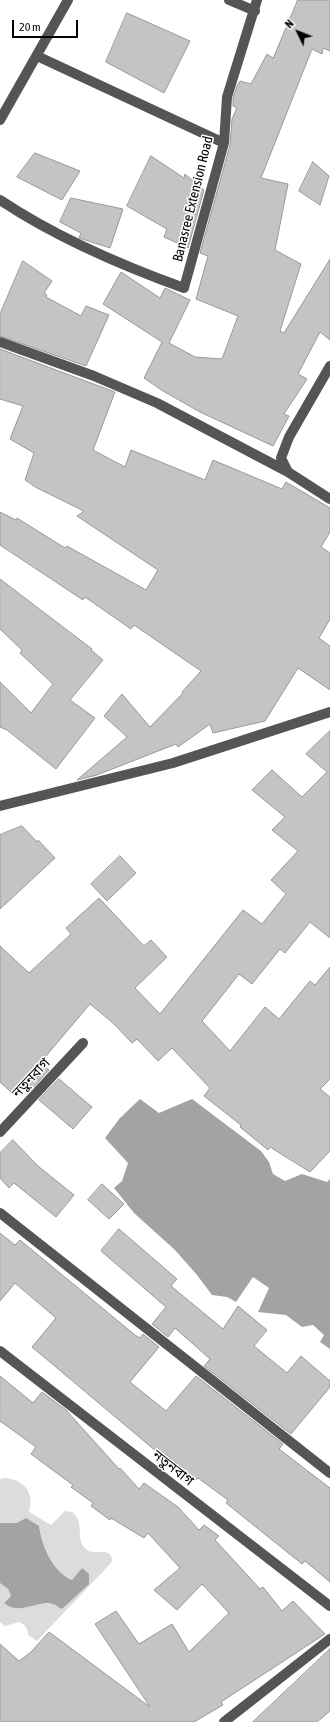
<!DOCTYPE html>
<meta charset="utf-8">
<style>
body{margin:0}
#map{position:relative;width:330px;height:1722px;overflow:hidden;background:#fff;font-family:"Asap Condensed",sans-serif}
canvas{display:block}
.north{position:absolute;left:278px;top:12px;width:40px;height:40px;-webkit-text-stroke:3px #fff;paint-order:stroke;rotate:313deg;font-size:11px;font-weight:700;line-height:16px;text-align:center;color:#000}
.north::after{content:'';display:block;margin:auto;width:14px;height:18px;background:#000;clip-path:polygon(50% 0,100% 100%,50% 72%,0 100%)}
.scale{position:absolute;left:12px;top:20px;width:66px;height:18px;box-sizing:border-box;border:2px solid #000;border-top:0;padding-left:5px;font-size:12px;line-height:14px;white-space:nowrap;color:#000;-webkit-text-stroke:3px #fff;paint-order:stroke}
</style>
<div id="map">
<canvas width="330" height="1722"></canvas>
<div class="north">N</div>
<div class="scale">20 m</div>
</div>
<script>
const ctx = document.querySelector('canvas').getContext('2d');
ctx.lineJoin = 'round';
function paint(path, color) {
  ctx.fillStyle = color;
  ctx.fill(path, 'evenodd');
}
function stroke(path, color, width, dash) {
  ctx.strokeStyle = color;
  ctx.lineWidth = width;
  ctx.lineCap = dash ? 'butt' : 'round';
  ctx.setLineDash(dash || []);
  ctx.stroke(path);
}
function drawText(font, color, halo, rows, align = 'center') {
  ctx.font = font + ' "Asap Condensed","Noto Sans Bengali",sans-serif';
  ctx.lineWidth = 3;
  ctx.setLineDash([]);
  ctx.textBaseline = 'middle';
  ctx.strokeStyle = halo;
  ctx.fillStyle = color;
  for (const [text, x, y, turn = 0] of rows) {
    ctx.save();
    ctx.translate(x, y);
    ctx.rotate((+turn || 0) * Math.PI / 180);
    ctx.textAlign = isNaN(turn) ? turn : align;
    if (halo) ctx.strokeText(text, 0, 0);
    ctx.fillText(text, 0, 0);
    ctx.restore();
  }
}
const green = new Path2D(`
 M 4,1478 C 24,1479 35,1493 29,1512 L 51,1525 L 65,1511 L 72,1512 C 86,1523 74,1538 86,1549 C 94,1557 113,1545 112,1562 L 37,1641 L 28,1635 C 28,1628 25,1625 19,1622 L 5,1626 L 0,1622 L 0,1583 L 8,1589 L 11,1596 L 4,1603 L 53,1604 L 62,1609 L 82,1568 L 72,1580 C 52,1570 43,1547 39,1526 L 0,1523 L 0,1479 Z`);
const water = new Path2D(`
 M 140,1099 L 159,1113 L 192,1099 L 261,1151 L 269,1162 L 273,1174 L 285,1181 L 302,1174 L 327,1182 L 330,1179 L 330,1349 L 320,1342 L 324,1335 L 313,1325 L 302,1327 L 286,1315 L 258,1312 L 269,1288 L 253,1277 L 236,1302 L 227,1297 L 212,1295 L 197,1275 L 175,1250 L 134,1213 L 114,1188 L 122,1181 L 128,1163 L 105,1138 L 120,1118 Z
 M 26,1518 L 39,1526 C 42,1546 52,1571 72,1580 L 82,1568 L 89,1574 L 89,1584 L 62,1609 C 59,1608 56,1605 53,1604 C 37,1600 19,1616 4,1603 L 11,1596 L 8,1589 L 0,1583 L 0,1523 L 17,1523 Z`);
const building = new Path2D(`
 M 298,0 L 330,0 L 330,51 L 323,48 L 322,54 L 312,49 L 261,178 L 288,184 L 275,250 L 301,264 L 280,331 L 284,333 L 330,259 L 330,340 L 320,332 L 298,374 L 307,379 L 284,414 L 289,416 L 273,446 L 200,412 L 163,391 L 144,378 L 162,342 L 103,304 L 121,272 L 160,298 L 165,288 L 190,300 L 169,343 L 195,357 L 222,359 L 238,316 L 196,299 L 208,256 L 200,253 L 230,145 L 232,119 L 237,108 L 233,106 L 233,98 L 237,86 L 240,81 L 251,84 L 267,54 L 273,58 Z
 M 127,13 L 190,41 L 164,93 L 106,62 Z
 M 35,153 L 80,171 L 62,200 L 17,177 Z
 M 151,156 L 184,178 L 185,174 L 204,190 L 188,248 L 164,237 L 167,229 L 127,206 Z
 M 313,162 L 329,176 L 320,205 L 299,191 Z
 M 71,198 L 123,209 L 110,248 L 79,238 L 81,233 L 60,222 Z
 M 23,261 L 52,281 L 44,293 L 47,295 L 46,297 L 81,316 L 86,306 L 109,315 L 86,366 L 0,336 L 0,314 Z
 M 0,349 L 115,392 L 93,450 L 125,467 L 131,450 L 205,480 L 213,460 L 282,489 L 286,482 L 330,508 L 330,532 L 321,547 L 330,553 L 330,619 L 319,638 L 330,646 L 330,690 L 298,668 L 265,721 L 213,733 L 210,724 L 178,747 L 176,744 L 97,775 L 77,780 L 127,737 L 104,716 L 122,694 L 150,727 L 183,693 L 182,692 L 201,671 L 134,625 L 131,629 L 85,597 L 83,600 L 0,545 L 0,512 L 16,520 L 17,518 L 65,548 L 67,546 L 146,590 L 158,570 L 77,516 L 84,511 L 37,488 L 25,480 L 34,453 L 10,439 L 23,406 L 0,399 Z
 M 0,579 L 92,649 L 91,650 L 103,660 L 70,700 L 95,718 L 56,769 L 7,730 L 0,727 L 0,682 L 31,713 L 53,684 L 20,653 L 22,650 L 0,629 Z
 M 330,731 L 330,938 L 310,922 L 285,953 L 280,949 L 252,984 L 239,974 L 202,1021 L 230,1051 L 265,1007 L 279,1019 L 310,981 L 315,985 L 330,967 L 330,1079 L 320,1089 L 330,1097 L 330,1151 L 310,1172 L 270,1147 L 268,1150 L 240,1127 L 241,1125 L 204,1096 L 210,1088 L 172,1048 L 158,1061 L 137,1039 L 132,1043 L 113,1023 L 90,1004 L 40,1063 L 49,1070 L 29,1092 L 20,1085 L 12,1093 L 0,1082 L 0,946 L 29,973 L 71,934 L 66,928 L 99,898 L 144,946 L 151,940 L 167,957 L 135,988 L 160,1014 L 243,910 L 262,924 L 286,894 L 271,880 L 298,851 L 272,830 L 285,817 L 252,790 L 272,770 L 302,797 L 327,772 L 306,754 Z
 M 22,826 L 37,842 L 38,840 L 55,858 L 0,909 L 0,835 Z
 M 120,856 L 136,873 L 107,901 L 91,884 Z
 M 59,1079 L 92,1107 L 73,1129 L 39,1100 Z
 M 13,1140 L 38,1166 L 74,1195 L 56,1217 L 14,1183 L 9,1188 L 0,1178 L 0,1153 Z
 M 102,1184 L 124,1204 L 109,1219 L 88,1200 Z
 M 119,1229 L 177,1279 L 171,1286 L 223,1329 L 238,1306 L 267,1330 L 254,1346 L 287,1373 L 301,1356 L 330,1381 L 330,1387 L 291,1434 L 204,1366 L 210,1359 L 175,1328 L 168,1337 L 152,1324 L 166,1307 L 101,1251 Z
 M 0,1233 L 15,1245 L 20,1240 L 135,1335 L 140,1338 L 143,1334 L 159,1347 L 130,1382 L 166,1411 L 196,1376 L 283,1444 L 279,1449 L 330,1488 L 330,1582 L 305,1561 L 302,1564 L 226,1503 L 228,1500 L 198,1478 L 196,1480 L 165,1454 L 163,1457 L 32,1347 L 56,1318 L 15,1283 L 0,1301 Z
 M 0,1376 L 33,1403 L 42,1392 L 66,1410 L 119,1469 L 120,1468 L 139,1489 L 144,1483 L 178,1507 L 199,1530 L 204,1525 L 219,1536 L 215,1540 L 260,1589 L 263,1587 L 282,1611 L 293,1601 L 325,1634 L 221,1702 L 223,1705 L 194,1722 L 0,1722 L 0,1644 L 19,1661 L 31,1652 L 49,1632 L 150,1707 L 95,1624 L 116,1611 L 139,1644 L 172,1624 L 189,1652 L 229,1613 L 202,1584 L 177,1610 L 154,1590 L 180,1568 L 148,1533 L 144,1538 L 111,1518 L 110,1520 L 91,1506 L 93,1503 L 71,1487 L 73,1485 L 31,1454 L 36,1447 L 0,1421 Z
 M 330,1649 L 330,1711 L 317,1722 L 253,1722 Z`);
const minor = new Path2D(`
 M 229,0 L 255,11
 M 37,56 L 224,143
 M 0,120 L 68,0
 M 0,200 C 57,238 120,265 184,288 L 224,143 L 227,97 L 257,0
 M 0,342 L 94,376 L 157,403 L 288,472
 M 330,366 L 289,437 L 281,458 L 288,472 L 330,499
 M 0,806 L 173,763 L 330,712
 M 0,1132 L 83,1043
 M 0,1213 L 330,1473
 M 0,1351 L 330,1606
 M 224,1722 L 330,1639`);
const streetNames = [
 ["Banasree Extension Road",193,199,-76],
 ["নতুনবাগ",31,1078,-47],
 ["নতুনবাগ",173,1468,38]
];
paint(green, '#dcdcdc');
paint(water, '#a3a3a3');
paint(building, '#c4c4c4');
stroke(building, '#999', 1);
stroke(minor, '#555', 10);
drawText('14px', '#000', '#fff', streetNames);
</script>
